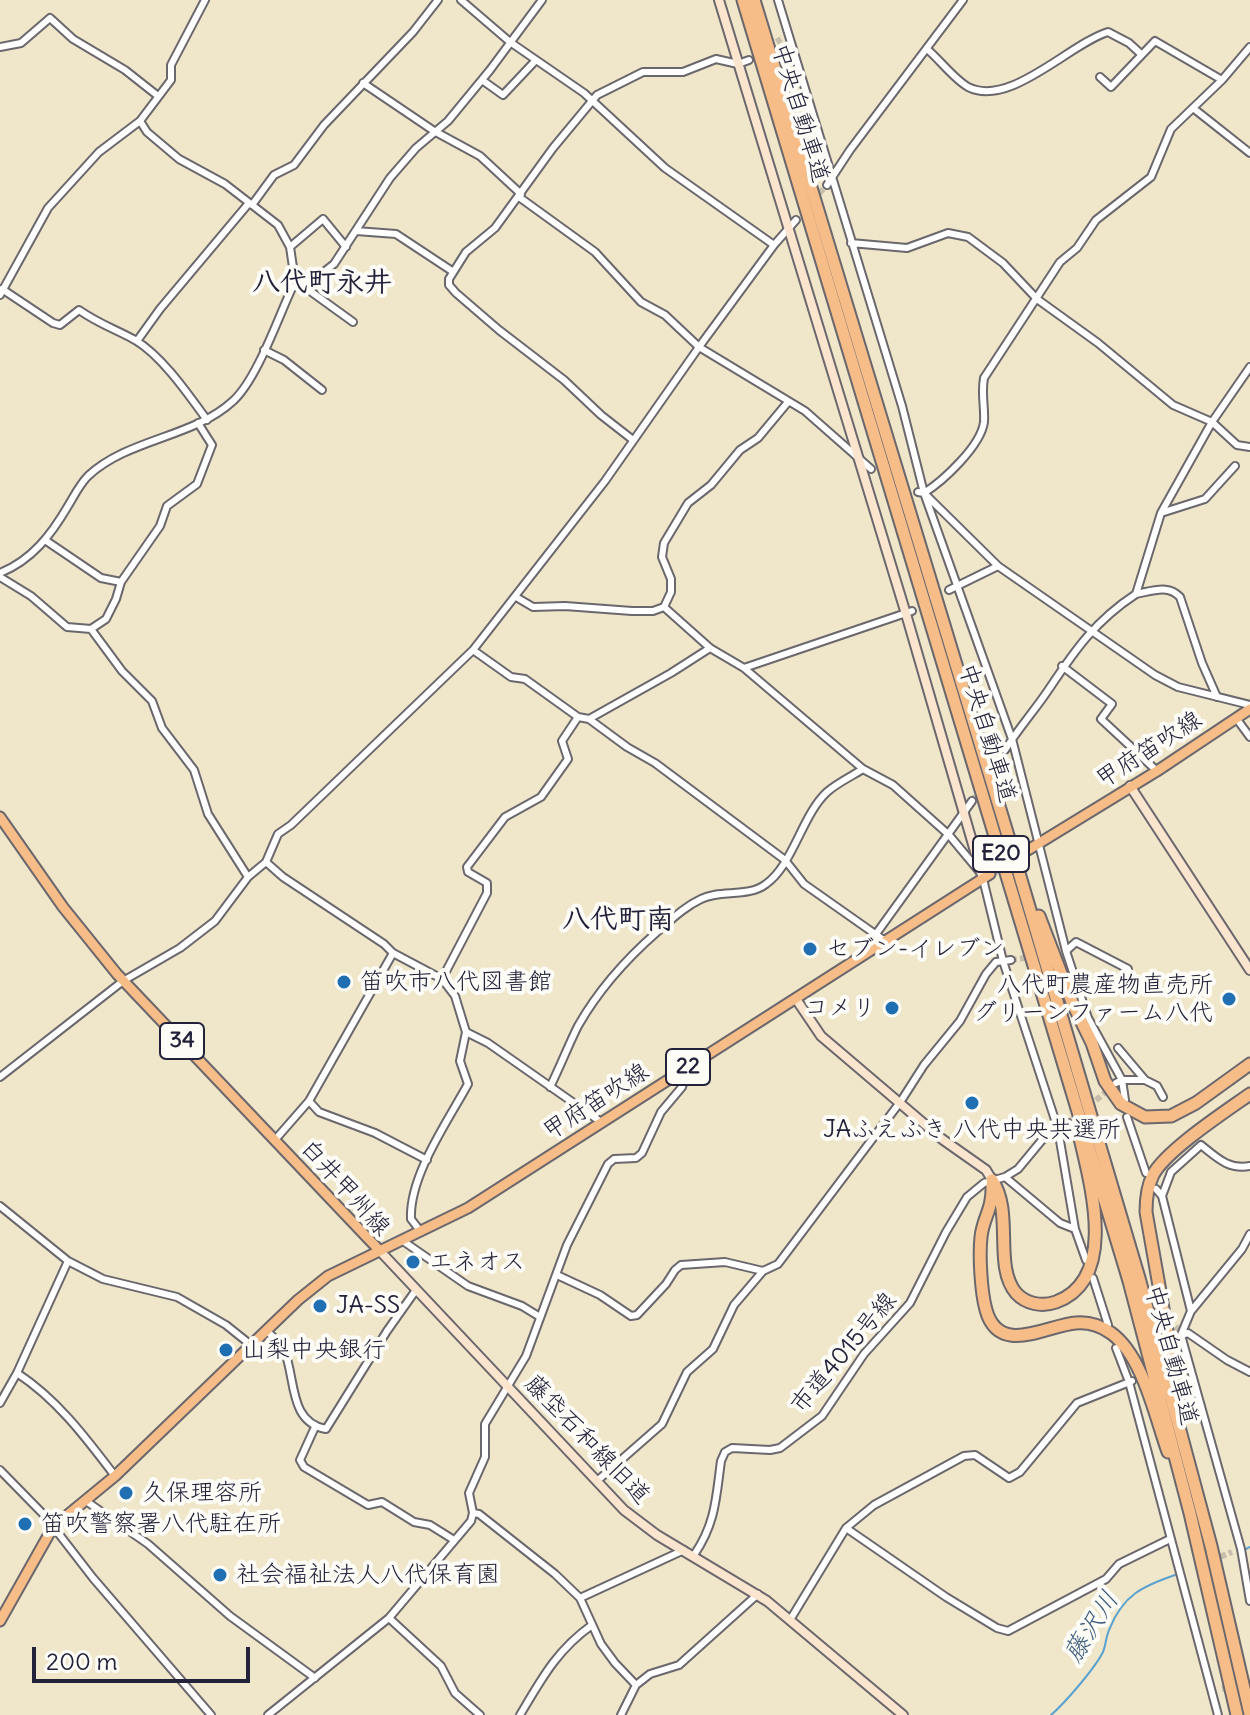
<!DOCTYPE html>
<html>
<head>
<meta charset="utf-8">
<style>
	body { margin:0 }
	#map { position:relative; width:1250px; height:1715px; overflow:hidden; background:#f0e6ca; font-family:Delius,sans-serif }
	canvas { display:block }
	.scale { position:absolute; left:32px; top:1647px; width:218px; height:36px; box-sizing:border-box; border:4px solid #22223b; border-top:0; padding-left:10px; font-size:24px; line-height:28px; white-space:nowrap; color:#22223b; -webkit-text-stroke:6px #fdfcf7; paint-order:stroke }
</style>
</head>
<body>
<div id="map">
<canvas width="1250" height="1715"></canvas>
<div class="scale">200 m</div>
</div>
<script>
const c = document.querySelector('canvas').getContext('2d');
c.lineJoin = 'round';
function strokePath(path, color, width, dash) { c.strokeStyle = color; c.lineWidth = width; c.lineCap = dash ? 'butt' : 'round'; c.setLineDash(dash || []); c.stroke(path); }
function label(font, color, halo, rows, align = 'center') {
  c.font = font + ' Delius,"Klee One",sans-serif'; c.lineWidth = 8; c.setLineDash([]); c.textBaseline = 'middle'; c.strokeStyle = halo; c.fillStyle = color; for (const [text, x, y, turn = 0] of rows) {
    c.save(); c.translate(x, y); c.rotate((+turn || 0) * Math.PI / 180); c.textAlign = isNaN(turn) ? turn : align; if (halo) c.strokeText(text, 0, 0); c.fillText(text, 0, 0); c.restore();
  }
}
strokePath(new Path2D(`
	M1246,1549L1250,1547
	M1051,1715C1065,1703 1095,1668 1103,1652C1106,1645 1106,1635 1110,1628C1123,1595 1143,1586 1175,1575`), '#59a2d0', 2);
strokePath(new Path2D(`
	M769,47L781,39
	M813,200L827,185
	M972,801L1005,750
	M1011,960L1031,957
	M1068,1123L1112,1087
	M1158,1351L1180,1326
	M1212,1560L1232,1552
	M1222,1689L1250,1682`), '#c7bfad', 6, [6, 3]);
strokePath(new Path2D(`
	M990,874L1028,850`), '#c7bfad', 9, [9, 4.5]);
const street = new Path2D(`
	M461,0L510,42L584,93L665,168L774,245
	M778,0L902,406L924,493L1012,739L1066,951L1088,1018L1122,1080L1125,1100
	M0,47L21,43L50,18L73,39L125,70L158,96
	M927,49C940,60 954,79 968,87C1010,108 1069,44 1108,32L1129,43L1141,54
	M1100,77L1111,87L1155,41L1222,80
	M482,80L503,95L536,60
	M363,83L434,131L480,156L521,194
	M1193,108L1250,153
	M140,121L147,132L179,159L225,184L278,225L290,247L294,274L299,283L353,322
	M827,185L850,150L963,0
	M519,197L595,252L641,302L665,315L699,347L805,411L871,469
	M252,205L274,175L294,165L324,125L413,32L438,0
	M356,231L396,234L452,271
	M851,243L907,248L948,233L968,237L1003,263L1037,299L1098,343L1173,405L1212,422L1237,445L1250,447
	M290,247L323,219L346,247
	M2,289L53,323L60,325L79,310C99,324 115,329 135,340C162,356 188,394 207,420
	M0,295L48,208L99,152L140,121L171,80V65L205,0
	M137,341L160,309L249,203
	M264,350L284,360L322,390
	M633,440L601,415L564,380L499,330L456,293L449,285V279L466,252L495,228L553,148L597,95L643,72H683L716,59L738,64L749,60
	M918,492L924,493L998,566L1155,675L1178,687L1250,705
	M924,493C943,481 981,446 984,422C985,407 981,394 984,378L1060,262L1077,248L1096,220L1151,177L1171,129L1222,80L1250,47
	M1161,513L1205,499L1235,466
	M45,540L101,578L121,582
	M0,573C32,560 51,535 68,506C74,496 80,484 88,476C129,438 193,438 233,401C257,379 278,318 292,288L320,275L334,264L390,178L416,148L448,121L490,70L542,0
	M0,577L31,596L67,627L91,629L122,671L152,701L162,728L194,770L208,814L248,877
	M949,590L998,566
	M1136,594C1152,591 1168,584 1180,597L1202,663L1217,697
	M516,597L533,607L565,606L632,611H653L664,607L671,592V579L662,557L664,543L688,503L711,485L740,450L758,438L788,402
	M664,607L710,648
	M91,629L106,619L116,599L121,582L160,526L167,506L197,484L212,445L198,423
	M473,650L511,677L525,679L578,717L589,719L627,747L655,763L785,860L804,884L885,941
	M1062,666L1112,704L1101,719L1157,771
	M744,668L912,611
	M1236,718L1250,737
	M589,719L671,673L710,648L744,668L863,769L893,785L949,835L979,871
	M1005,750C1018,729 1035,710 1049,689C1075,650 1095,621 1136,594L1161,513L1212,422L1250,367
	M266,862L283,877L384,944L393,953L442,979L455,996L466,1032L460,1061L468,1084C448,1121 409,1176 411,1219L421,1232
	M983,879L1003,961L1058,1129L1075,1229L1086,1260
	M876,934L972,801
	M1066,951L1076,942L1128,969L1129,977
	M442,979L487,893V883L468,872L467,867L505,817L541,797L568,759L562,741L578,717
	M466,1032L488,1043L601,1122
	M1118,1048L1145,1080L1157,1086L1163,1097
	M0,1077L123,981L180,948L215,921L248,877L266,862L278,834L291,825L473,650L605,481L699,347L774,245L796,220
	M1116,1083L1122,1080H1145
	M550,1087C560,1067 568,1046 578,1026C599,989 625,960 657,932C671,920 684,907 701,899C720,889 748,898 766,884C793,865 802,815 827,792C837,783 852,776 863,769
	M309,1101L319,1112L375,1133L427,1160
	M1127,1117L1146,1173
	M274,1141L309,1101L393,953
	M1005,1177L1060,1223L1075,1229
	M1156,1189L1162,1196L1191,1311L1181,1335L1241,1549L1250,1601
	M1162,1196L1171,1172L1201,1145C1217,1158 1229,1170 1250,1166
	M0,1206L68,1261L103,1279L177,1297L226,1325L251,1345
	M403,1241L468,1286L522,1306L540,1317
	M557,1275L600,1295L631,1316L637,1315L666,1284L675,1270L681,1265L725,1262L763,1271L778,1264L901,1101L924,1065L960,1021L986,974L996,962L1011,960
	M1093,1278L1108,1325
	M1192,1310L1242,1249L1250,1234
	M267,1331C272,1336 280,1343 284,1350C296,1377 288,1422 326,1429L387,1331L416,1290
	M1181,1335L1188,1333L1227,1360L1250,1372
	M1116,1348L1129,1382L1218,1715
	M17,1373C58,1400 86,1438 115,1476
	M0,1403L17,1373L68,1261
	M315,1427L300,1460L304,1467L368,1505L382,1502L414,1522L430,1525L454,1540
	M0,1470L45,1516L93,1578L211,1715
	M597,1481L662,1424L687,1372L713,1349L734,1305L763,1271
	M86,1501L148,1544L230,1616L315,1678
	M473,1513L479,1514L555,1574L580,1598L601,1644L615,1663L636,1685
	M846,1528L946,1597L997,1628L1008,1631L1106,1579L1119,1564L1170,1539
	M694,1555C716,1523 716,1497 721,1461L725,1452L732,1448L770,1450L780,1448L822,1416L864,1354L910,1303L946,1232L967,1197L984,1183L1005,1177L1018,1169L1042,1140L1068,1123
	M580,1598L684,1550
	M389,1618L441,1666L455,1693L480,1715
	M790,1620L846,1528L874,1505L964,1456L975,1455L1009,1478L1020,1472L1077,1403L1132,1381
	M268,1715L389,1618L471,1521L473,1513L469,1493L485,1457V1424L526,1356L567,1245L608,1164L614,1159L636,1158L642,1153L661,1112L682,1087L688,1067
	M520,1715C542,1678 557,1650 592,1625
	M621,1715L636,1685L650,1674L679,1665L758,1594`);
const secondary = new Path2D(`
	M719,0L906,614L983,879
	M1130,786L1250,970
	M796,999L821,1036L942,1139L986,1170L992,1180
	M380,1251L624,1510L657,1535L767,1601L903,1715`);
const primary = new Path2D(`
	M0,817L63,907L117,974L380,1251
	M1028,850L1157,771L1250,709
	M0,1621L53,1527L115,1476L298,1300L328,1276L468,1208L990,874`);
const highway = new Path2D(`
	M743,0L1129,1281L1190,1513L1237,1715
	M754,0L1006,829L1139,1278L1211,1546L1250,1714
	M1039,916L1072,1002L1092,1043L1105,1081L1121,1104L1145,1117L1171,1116L1196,1103L1250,1064
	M992,1180C1014,1212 993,1266 1016,1293C1026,1304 1042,1307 1056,1302C1119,1279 1090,1182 1079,1134
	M992,1185C993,1210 983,1217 981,1237C979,1256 981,1292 986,1310C999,1357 1047,1325 1076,1323C1088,1322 1101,1326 1111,1333C1143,1356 1155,1416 1168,1452
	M1179,1399L1146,1212C1146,1199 1147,1187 1153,1175C1165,1151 1226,1111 1250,1094`);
strokePath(street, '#6a676d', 10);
strokePath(secondary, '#6a676d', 12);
strokePath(primary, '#6a676d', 13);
strokePath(highway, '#6a676d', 15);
strokePath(street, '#fff', 6);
strokePath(secondary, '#fce5cf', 8);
strokePath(primary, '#f7bd88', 9);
strokePath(highway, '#f7bd88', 11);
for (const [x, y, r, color] of [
	[810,949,8,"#1f6fb2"],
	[344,982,8,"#1f6fb2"],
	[1229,999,8,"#1f6fb2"],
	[892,1008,8,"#1f6fb2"],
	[972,1103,8,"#1f6fb2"],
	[413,1262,8,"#1f6fb2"],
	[320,1306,8,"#1f6fb2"],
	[226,1350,8,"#1f6fb2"],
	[126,1493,8,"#1f6fb2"],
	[25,1524,8,"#1f6fb2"],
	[220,1575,8,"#1f6fb2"]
]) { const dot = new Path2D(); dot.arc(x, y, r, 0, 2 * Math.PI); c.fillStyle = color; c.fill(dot); strokePath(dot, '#fdfcf7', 3); }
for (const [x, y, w] of [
	[1001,854,56],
	[182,1041,44],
	[688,1067,44]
]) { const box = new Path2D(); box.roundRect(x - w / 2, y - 18, w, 36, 6); c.fillStyle = '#fdfcf7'; c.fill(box); strokePath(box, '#22223b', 2); }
label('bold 22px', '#22223b', null, [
	["E20",1001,854],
	["34",182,1041],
	["22",688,1067]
]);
label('24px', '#22223b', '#fdfcf7', [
	["中央自動車道",800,113,73],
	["中央自動車道",987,733,73],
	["甲府笛吹線",1149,750,-33],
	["甲府笛吹線",596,1102,-33],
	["白井甲州線",345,1188,48],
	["市道4015号線",844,1353,-50],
	["中央自動車道",1171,1355,75],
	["藤垈石和線旧道",587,1440,46]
]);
label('24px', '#22223b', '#fdfcf7', [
	["セブン-イレブン",826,949],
	["笛吹市八代図書館",360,982],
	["八代町農産物直売所",1213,985,"right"],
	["グリーンファーム八代",1213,1013,"right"],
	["コメリ",876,1008,"right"],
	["JAふえふき 八代中央共選所",972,1130,"center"],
	["エネオス",429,1262],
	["JA-SS",336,1306],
	["山梨中央銀行",242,1350],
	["久保理容所",142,1493],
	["笛吹警察署八代駐在所",41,1524],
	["社会福祉法人八代保育園",236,1575]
], 'left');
label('italic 26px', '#3b5c7e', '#fdfcf7', [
	["藤沢川",1092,1627,-58]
]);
label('bold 28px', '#22223b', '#fdfcf7', [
	["八代町永井",322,283],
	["八代町南",618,920]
]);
</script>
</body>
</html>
